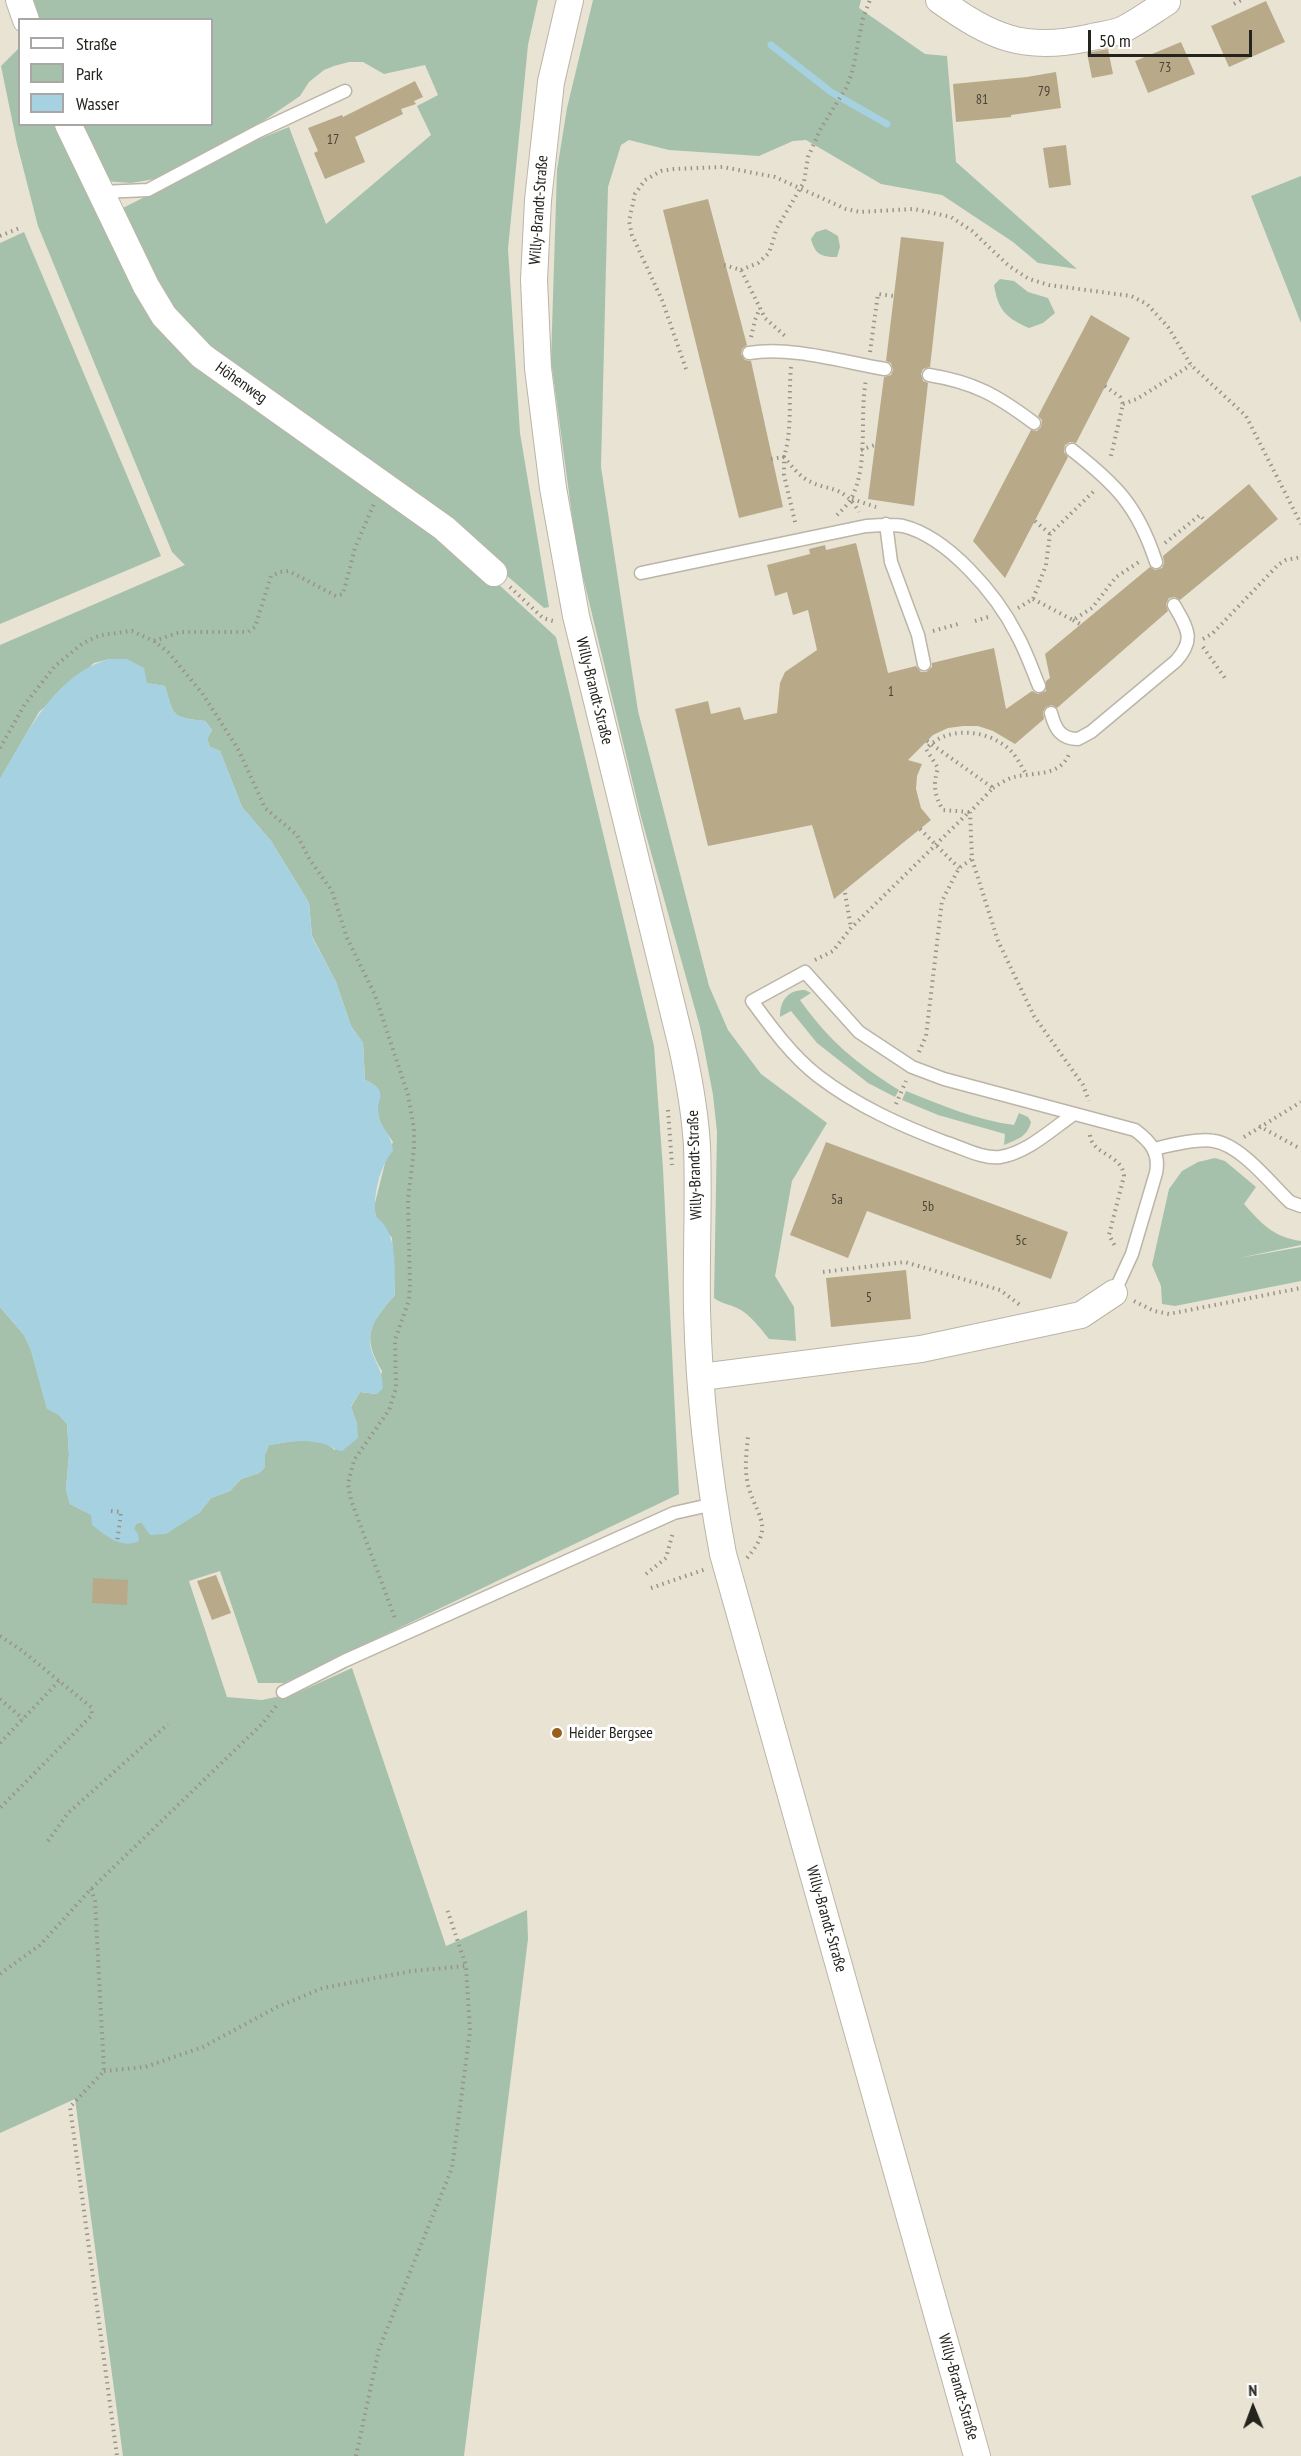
<!DOCTYPE html>
<html>
<head>
<meta charset="utf-8">
<style>
	body { margin:0 }
	#map { position:relative; width:1301px; height:2456px; overflow:hidden; background:#e9e3d4; font-family:"PT Sans Narrow",sans-serif }
	canvas { display:block }
	.legend { position:absolute; left:18px; top:18px; width:195px; height:108px; box-sizing:border-box; background:#fff; border:2px solid #a8a7a5; margin:0; padding:8px 10px; list-style:none; font-size:18px; color:#25231d }
	.legend li { display:flex; align-items:center; gap:12px; height:30px }
	.legend b { width:30px; border:2px solid #a8a7a5 }
	.north { position:absolute; left:1223px; top:2378px; width:60px; height:60px; -webkit-text-stroke:4px #fff; paint-order:stroke; rotate:359deg; font-size:16px; font-weight:700; line-height:24px; text-align:center; color:#25231d }
	.north::after { content:''; display:block; margin:auto; width:21px; height:27px; background:#25231d; clip-path:polygon(50% 0,100% 100%,50% 72%,0 100%) }
	.scale { position:absolute; left:1088px; top:30px; width:164px; height:27px; box-sizing:border-box; border:3px solid #25231d; border-top:0; padding-left:8px; font-size:18px; line-height:21px; white-space:nowrap; color:#25231d; -webkit-text-stroke:4px #fff; paint-order:stroke }
</style>
</head>
<body>
<div id="map">
<canvas width="1301" height="2456"></canvas>
<ul class="legend">
<li><b style="height:8px;background:#fff"></b>Straße</li>
<li><b style="height:16px;background:#a5c1ab"></b>Park</li>
<li><b style="height:16px;background:#a6d1e0"></b>Wasser</li>
</ul>
<div class="north">N</div>
<div class="scale">50 m</div>
</div>
<script>
const c = document.querySelector('canvas').getContext('2d');
c.lineJoin = 'round';
function fillPath(path, color) { c.fillStyle = color; c.fill(path, 'evenodd'); }
function strokePath(path, color, width, dash) { c.strokeStyle = color; c.lineWidth = width; c.lineCap = dash ? 'butt' : 'round'; c.setLineDash(dash || []); c.stroke(path); }
function label(font, color, halo, rows, align = 'center') {
  c.font = font + ' "PT Sans Narrow",sans-serif'; c.lineWidth = 6; c.setLineDash([]); c.textBaseline = 'middle'; c.strokeStyle = halo; c.fillStyle = color; for (const [text, x, y, turn = 0] of rows) {
    c.save(); c.translate(x, y); c.rotate((+turn || 0) * Math.PI / 180); c.textAlign = isNaN(turn) ? turn : align; if (halo) c.strokeText(text, 0, 0); c.fillText(text, 0, 0); c.restore();
  }
}
fillPath(new Path2D(`
	M27,0H538L528,45L508,249L520,433L549,607L544,608L474,547L220,356L184,323L139,252L117,211L259,139L289,127L326,224L431,135L417,106L438,95L425,65L384,74L363,62H349L334,66L324,70L309,82L300,96L253,128L161,178L131,183L104,181L77,125L212,124V20L34,19Z
	M593,0H861L859,8L925,54L947,56L956,162L1077,269L1038,263L1013,242L942,195L881,184L806,140L793,141L759,156L669,150L629,140L621,145L608,187L601,467L638,711L709,986L728,1030L761,1074L827,1123L792,1181L775,1276L794,1307L796,1341L769,1339C760,1328 750,1314 737,1308C729,1304 722,1304 714,1298L717,1132L713,1095L700,1027L641,817L577,552L551,360L557,170L567,108Z
	M19,48L20,124L63,125L150,313L473,561L556,637L654,1046L663,1169L679,1494L284,1683H258L220,1571L189,1581L227,1697L262,1700L299,1692L352,1668L446,1946L527,1910L528,1939L464,2456H123L75,2099L0,2133V1307L24,1335L31,1350L47,1408L59,1415L67,1424L69,1455L66,1489L70,1504L92,1515V1525L134,1528L136,1524L141,1522L146,1526L199,1513L211,1498L230,1491L241,1479L259,1473L265,1467V1454L269,1445C291,1442 316,1434 335,1450L357,1424L351,1407L360,1392L377,1394L382,1371C361,1336 370,1323 395,1295L392,1238L376,1217L374,1207L386,1159L393,1142C387,1133 378,1123 378,1111C376,1093 387,1090 365,1080L363,1043L351,1026L336,982L312,936L309,903L271,841L242,807L220,751L210,747L207,739L212,730L205,721C172,717 174,718 165,686L146,683L127,659H110L94,663L39,712L0,779V645L185,565L172,552L38,226L17,144L1,66Z
	M1301,176V323L1251,196Z
	M826,229L838,236L840,247L837,257C822,257 815,255 811,239L816,232Z
	M24,232L161,556L0,624V243Z
	M1000,279L1014,281L1028,292L1048,298L1055,313L1043,323L1029,328C1006,318 998,310 994,285Z
	M805,990L811,993L800,1000C829,1041 857,1064 899,1090L895,1097L868,1083L817,1043L791,1011L780,1017C780,1000 788,990 805,990Z
	M906,1091C941,1105 976,1120 1014,1125L1019,1113L1028,1117L1031,1122C1027,1137 1018,1139 1004,1145L1005,1134L938,1115L902,1100Z
	M1215,1158L1225,1161L1256,1187L1244,1204C1262,1224 1273,1237 1301,1241V1245L1239,1258L1301,1247V1281L1175,1306L1162,1304L1161,1286L1152,1265L1169,1189L1182,1171L1198,1162Z`), '#a5c1ab');
fillPath(new Path2D(`
	M110,659H127L144,668L147,683L165,686C174,718 172,717 205,721L212,730L207,739L210,747L220,751L242,807L271,841L309,903L312,937L336,982L351,1026L363,1043L365,1080C371,1083 377,1085 380,1092C382,1098 377,1104 378,1111C378,1126 393,1136 393,1151C380,1165 372,1198 376,1217C399,1232 394,1271 395,1295C379,1313 362,1331 374,1357C380,1371 382,1372 383,1388L377,1394L360,1392L351,1406L357,1424L358,1438L342,1451C334,1450 331,1446 324,1444C305,1438 288,1442 269,1445L265,1454V1467L259,1473L241,1479L230,1491L211,1498L199,1513L166,1534L150,1535L141,1522L136,1524L134,1528L138,1534L139,1541C122,1550 105,1535 92,1525L91,1515L70,1504L66,1489L69,1455L67,1424L59,1415L47,1409L31,1350L24,1335L0,1307V779C27,734 54,674 110,659Z`), '#a6d1e0');
strokePath(new Path2D(`
	M771,45L831,92L887,124`), '#a6d1e0', 7);
fillPath(new Path2D(`
	M1266,1L1285,42L1229,67L1211,26Z
	M1181,42L1195,74L1148,93L1135,61Z
	M1108,49L1113,74L1092,78L1087,53Z
	M1056,72L1061,108L1011,115V117L956,122L953,84L1027,77Z
	M415,81L423,97L414,101L416,104L401,109L403,114L355,137L365,162L325,179L314,153L318,151L308,128L342,115L343,117Z
	M1066,145L1071,185L1049,188L1043,148Z
	M708,199L747,345L742,349L741,354L745,360L751,361L783,507L739,518L663,210Z
	M901,237L944,242L930,367L923,369L921,374L923,381L928,383L914,506L868,499L884,377L891,375L893,370L891,363L886,361Z
	M1091,315L1130,338L1076,443L1070,442L1065,445L1064,452L1068,457L1005,578L973,541L1031,430L1037,431L1041,427L1042,420L1038,416Z
	M1249,484L1278,519L1180,600L1175,597L1169,598L1166,604L1168,611L1057,708L1052,705L1046,707L1043,712L1044,719L1015,744L993,731L978,726H963L948,728L933,735L908,760L922,764L917,776L916,789L921,808L931,820L834,899L812,825L708,846L675,709L708,701L711,714L740,707L744,720L777,713L780,683L785,672L817,650L808,610L793,615L787,592L775,596L767,565L810,554L809,549L825,545L826,550L856,543L888,673L916,666L921,672H926L932,667V663L994,648L1006,709L1032,691L1038,694L1046,691V681L1050,678L1045,654L1150,567L1155,570L1162,568L1164,563L1163,556Z
	M826,1142L1068,1232L1051,1279L867,1211L848,1258L790,1235Z
	M906,1270L911,1319L831,1327L826,1278Z
	M216,1575L231,1613L212,1620L197,1581Z
	M93,1578L128,1580L127,1605L92,1603Z`), '#b8aa88');
const service = new Path2D(`
	M101,192L148,190L259,131L345,91
	M749,353C791,346 843,362 885,369
	M929,375C974,382 998,396 1034,423
	M1072,450C1117,485 1138,507 1156,562
	M886,524L891,562L918,635L924,664
	M641,573L866,526C879,525 891,524 903,526C948,537 997,595 1017,635C1026,651 1032,669 1039,686
	M1051,713C1055,729 1061,739 1078,739L1091,732L1176,661C1196,639 1187,628 1174,605
	M1074,1114C1052,1129 1027,1153 1000,1157C983,1159 963,1148 947,1143C902,1126 857,1106 818,1076C792,1056 771,1027 752,1001L805,972L859,1032L912,1067L944,1079L1135,1130C1151,1142 1160,1153 1156,1173L1132,1254L1114,1293
	M1154,1149C1171,1145 1198,1138 1214,1141C1241,1145 1271,1184 1290,1202L1301,1206
	M283,1692L344,1661L674,1513L714,1504`);
const minor = new Path2D(`
	M19,0L26,20
	M570,0L551,82L538,200L534,280L538,368L553,488L576,616L682,1047C689,1079 695,1112 697,1146C699,1200 696,1255 697,1310C699,1391 708,1474 723,1554L977,2456
	M939,0C991,37 1023,52 1088,38C1099,35 1114,34 1124,29C1139,21 1153,11 1167,2
	M68,124L146,286L164,316L202,356L444,528L494,573
	M701,1377L921,1349L1081,1315L1114,1293`);
strokePath(service, '#bbb5a7', 15);
strokePath(minor, '#bbb5a7', 28);
strokePath(new Path2D(`
	M1234,4L1241,0
	M0,236L22,227
	M724,265L741,270L765,318L785,336
	M741,270L758,263L769,253L777,228L804,182L808,157L821,128L846,88L852,73L863,18L870,0
	M751,337L755,320L760,308
	M870,352L878,294L894,296
	M791,367C788,398 793,427 784,457C790,464 796,472 804,478C826,493 842,482 859,512
	M686,369L662,300L632,235L629,221L635,194L645,180L661,171L674,169L723,167L775,177L846,209L860,212L914,209L951,217L972,231L1009,266L1029,279L1049,285L1131,296L1147,304L1168,327L1191,365L1246,416L1301,524
	M1105,386L1120,397L1123,404L1110,460
	M1123,404L1137,399L1191,365
	M861,450L875,445
	M771,459L784,457V475L796,526
	M852,499L876,507
	M837,515C842,510 849,504 852,497C869,462 859,418 866,380
	M1035,521L1050,534
	M1165,543L1200,515L1205,521
	M510,587L543,618L553,621
	M1033,599L1073,620L1092,608L1116,577L1139,562
	M1018,608L1033,599L1046,565L1050,534L1095,490
	M1073,620L1080,624
	M975,621L988,617
	M933,631L958,624
	M1203,639L1212,634L1278,565L1286,560L1301,557
	M154,641L180,632H248L255,627L271,576L280,572L289,571L336,596L343,594L355,548L374,504
	M1203,647L1227,681
	M927,741L993,788L970,812L972,859L998,941L1034,1016L1083,1085L1089,1101
	M0,748L25,704L55,666L83,643L101,635L132,631L154,641L168,652L202,693L238,749L265,808L297,835L310,860L332,891L347,938L375,995L408,1095L414,1129V1148L408,1200L410,1284L409,1300L395,1340L396,1388L389,1410L354,1460L348,1484L351,1500L396,1621
	M993,788C999,784 1007,779 1014,777C1033,772 1060,777 1069,754
	M969,812L943,810C934,795 933,784 938,768L926,749C947,725 989,729 1011,751C1017,757 1022,768 1027,775
	M920,829L959,868
	M845,893L851,928
	M815,960L833,951L851,928L969,812
	M919,1052L926,1036L942,901L959,868L972,859
	M896,1104L906,1081
	M668,1110L672,1165
	M1259,1126L1301,1149
	M1090,1135C1092,1155 1122,1154 1124,1176L1109,1235L1116,1248
	M1244,1137L1301,1102
	M823,1272L905,1262L1000,1290L1020,1305
	M1134,1301L1154,1311L1169,1314L1301,1288
	M111,1511L121,1512L117,1543
	M747,1558C773,1527 760,1521 749,1489C744,1472 746,1455 748,1437
	M646,1574L666,1558L673,1532
	M651,1588L706,1569
	M0,1636L21,1650L91,1707L92,1715L0,1808
	M0,1699L23,1719
	M0,1743L59,1681
	M48,1841L68,1813L168,1724
	M91,1889L95,1901L104,2071L70,2107L117,2456
	M0,1974L40,1945L91,1889L263,1723L277,1705
	M104,2071L145,2067L203,2047L277,2007L323,1988L412,1971L466,1966L447,1909
	M356,2456L379,2349L452,2168L470,2031L466,1966`), '#989488', 4, [1.5, 4.5]);
strokePath(service, '#fff', 12);
strokePath(minor, '#fff', 26);
for (const [x, y, r, color] of [
	[557,1733,6,"#99601d"]
]) { const dot = new Path2D(); dot.arc(x, y, r, 0, 2 * Math.PI); c.fillStyle = color; c.fill(dot); strokePath(dot, '#fff', 2); }
label('14px', '#4a4538', null, [
	["73",1165,68],
	["79",1044,92],
	["81",982,100],
	["17",333,140],
	["1",891,692],
	["5a",837,1200],
	["5b",928,1207],
	["5c",1021,1241],
	["5",869,1298]
]);
label('16px', '#25231d', '#fff', [
	["Willy-Brandt-Straße",539,210,-86],
	["Höhenweg",241,383,35],
	["Willy-Brandt-Straße",594,691,76],
	["Willy-Brandt-Straße",695,1165,-92],
	["Willy-Brandt-Straße",826,1919,74],
	["Willy-Brandt-Straße",958,2387,74]
]);
label('16px', '#25231d', '#fff', [
	["Heider Bergsee",569,1733]
], 'left');
</script>
</body>
</html>
